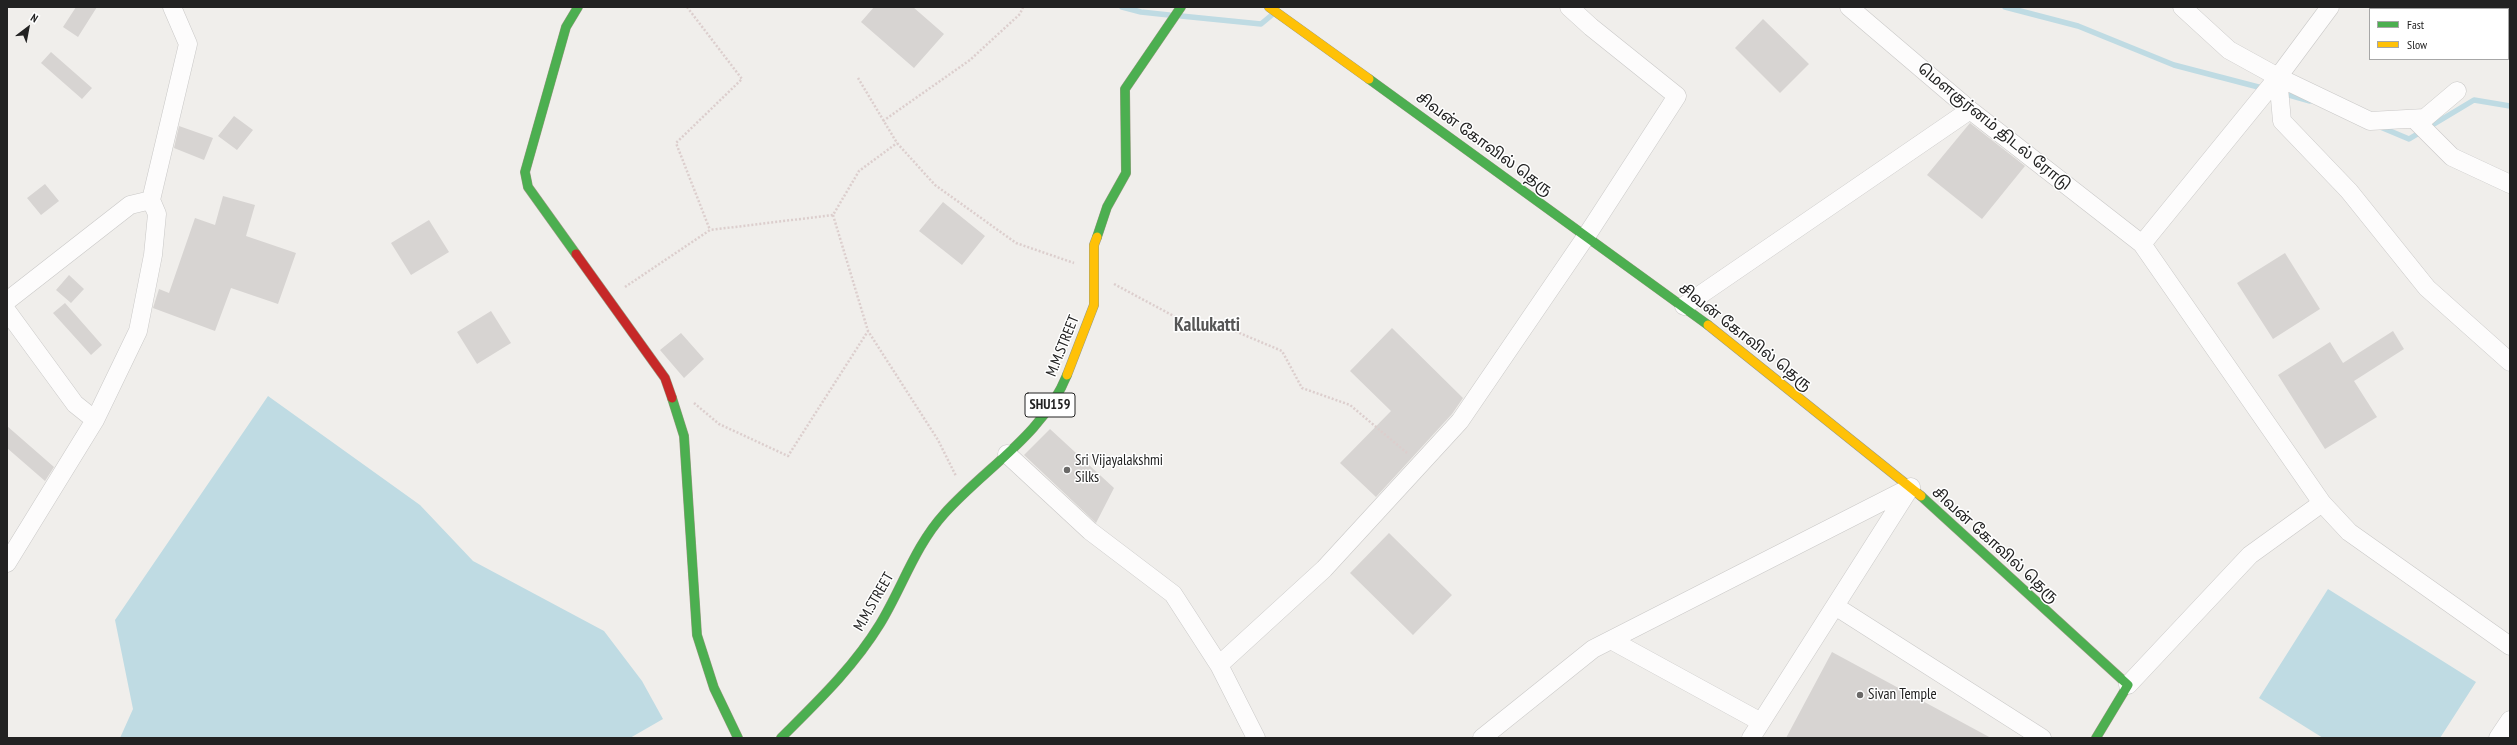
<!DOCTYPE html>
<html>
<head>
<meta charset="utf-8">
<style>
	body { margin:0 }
	#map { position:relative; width:2517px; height:745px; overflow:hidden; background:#f0eeeb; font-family:"PT Sans Narrow",sans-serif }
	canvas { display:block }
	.frame { position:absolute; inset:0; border:8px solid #222; pointer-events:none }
	.legend { position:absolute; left:2369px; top:8px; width:140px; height:52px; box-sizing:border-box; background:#fff; border:1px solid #a7a7a7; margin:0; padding:5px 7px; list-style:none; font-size:12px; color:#222 }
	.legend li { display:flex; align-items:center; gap:8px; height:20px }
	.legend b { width:20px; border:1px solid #a7a7a7 }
	.north { position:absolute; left:8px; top:8px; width:40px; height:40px; -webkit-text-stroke:3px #fff; paint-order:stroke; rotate:32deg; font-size:11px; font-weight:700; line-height:16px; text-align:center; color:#222 }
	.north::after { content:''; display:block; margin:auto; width:14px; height:18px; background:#222; clip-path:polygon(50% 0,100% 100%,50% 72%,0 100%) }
</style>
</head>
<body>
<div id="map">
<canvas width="2517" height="745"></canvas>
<div class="frame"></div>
<ul class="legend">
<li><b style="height:5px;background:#4caf50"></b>Fast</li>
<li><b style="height:5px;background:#ffc107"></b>Slow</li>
</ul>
<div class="north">N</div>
</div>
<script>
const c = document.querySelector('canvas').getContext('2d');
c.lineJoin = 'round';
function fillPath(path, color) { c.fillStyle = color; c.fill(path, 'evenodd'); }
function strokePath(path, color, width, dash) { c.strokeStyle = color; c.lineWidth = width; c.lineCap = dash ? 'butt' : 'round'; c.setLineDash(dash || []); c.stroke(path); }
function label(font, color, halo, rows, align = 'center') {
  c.font = font + ' "PT Sans Narrow","Noto Sans Tamil",sans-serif'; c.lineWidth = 3; c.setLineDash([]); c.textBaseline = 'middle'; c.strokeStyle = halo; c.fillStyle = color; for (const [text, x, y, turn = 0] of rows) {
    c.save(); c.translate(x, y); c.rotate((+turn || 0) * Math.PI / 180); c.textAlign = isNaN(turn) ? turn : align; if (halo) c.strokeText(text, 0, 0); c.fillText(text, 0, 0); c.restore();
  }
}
fillPath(new Path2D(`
	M268,396L420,505L473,561L604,631L642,681L663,719L630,738H120L133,709L115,620Z
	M2328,589L2476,682L2440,738H2323L2259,698Z`), '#bfdbe3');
strokePath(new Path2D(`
	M1122,7L1141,12L1169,15
	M2005,7L2078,26L2174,65L2266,89
	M1181,16L1261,24L1273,14
	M2282,93L2310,101
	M2378,126L2409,139L2474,100L2510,106`), '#bfdbe3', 5.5);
fillPath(new Path2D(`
	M76,7H97L78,37L63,27Z
	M874,7H913L944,34L914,68L861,22Z
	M1763,19L1809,64L1780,93L1735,48Z
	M51,52L92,88L82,99L41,63Z
	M234,116L253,130L237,150L218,136Z
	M1970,123L2025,166L1982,219L1927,175Z
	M179,126L213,138L204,160L174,148Z
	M45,184L59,201L41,215L27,198Z
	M223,196L255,205L246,236L296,253L278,304L231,288L215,331L153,308L159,289L169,293L195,218L215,225Z
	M943,202L985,236L962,265L919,231Z
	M429,220L449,252L411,275L391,243Z
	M2285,253L2320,309L2273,339L2237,283Z
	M69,275L84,289L71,303L56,290Z
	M65,303L102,345L91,355L53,313Z
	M491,311L511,343L477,364L457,332Z
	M1392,328L1463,398L1452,414L1376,497L1340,463L1391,411L1350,371Z
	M2393,331L2404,349L2354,381L2377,417L2325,449L2278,375L2330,342L2343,363Z
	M681,333L704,359L684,378L660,350Z
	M7,426L54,467L45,481L7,448Z
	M1050,429L1114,488L1096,523L1024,455Z
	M1389,533L1452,595L1413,635L1350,573Z
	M1832,652L1991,738H1786Z`), '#d7d4d2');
const street = new Path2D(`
	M1849,7L1970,110L2142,244L2322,503L2349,532L2510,646
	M2182,7L2229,50L2278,77L2370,121L2425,118L2457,91
	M2278,77L2282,121L2349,191L2427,288L2510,362
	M2414,119L2452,157L2510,184
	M2142,244L2278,77L2330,7
	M7,301L130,205L151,200
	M1684,306L1970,110
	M7,311L75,404L95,420
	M1007,454L1090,531L1173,594L1219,665L1256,738
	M7,563L95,420L138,331L153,255L157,214L151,200L188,44L172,7
	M1835,606L2042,738
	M1611,640L1761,722
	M1219,665L1324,569L1460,421L1587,235L1677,96L1591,27L1569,7
	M2128,685L2250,555L2322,503
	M1482,738L1593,649L1911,487
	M1751,738L1910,488
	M2498,738L2510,720`);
const fast = new Path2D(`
	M1369,79L1708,325
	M1097,237L1107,207L1126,173L1125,89L1181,7
	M576,254L528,187L525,172L566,27L578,7
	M672,398L684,436L697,635L714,688L738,738
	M1921,496L2128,685L2096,738
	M781,738C817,702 853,668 880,624C902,588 915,546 944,514C985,468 1043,435 1067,375`);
const slow = new Path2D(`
	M1269,7L1369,79
	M1708,325L1921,496
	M1067,375L1094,305V245L1097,237`);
const jam = new Path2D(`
	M576,254L665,378L672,398`);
strokePath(street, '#c9c8c7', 19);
strokePath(fast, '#999a82', 10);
strokePath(slow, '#999a82', 10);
strokePath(jam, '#999a82', 10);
strokePath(new Path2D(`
	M687,7L742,79L676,143L710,230
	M858,78L897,143L935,185L1016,243L1074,263
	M883,121L970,60L1020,14L1023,7
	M833,215L868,331L938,440L956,476
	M1114,284L1183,321L1230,329L1282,351L1302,388L1350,405L1407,453
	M625,287L710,230L833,215L859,171L897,143
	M694,403L719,424L788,456L868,331`), '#dccecd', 2.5, [2, 2]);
strokePath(street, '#fdfcfc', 18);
strokePath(fast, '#4caf50', 9);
strokePath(slow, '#ffc107', 9);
strokePath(jam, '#c62828', 9);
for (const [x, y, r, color] of [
	[1067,470,4,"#6a6968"],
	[1860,695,4,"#6a6968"]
]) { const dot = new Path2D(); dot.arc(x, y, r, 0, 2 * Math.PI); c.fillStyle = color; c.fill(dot); strokePath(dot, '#fff', 1.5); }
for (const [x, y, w] of [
	[1050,405,50]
]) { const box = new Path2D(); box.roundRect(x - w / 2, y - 12, w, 24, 3); c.fillStyle = '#fff'; c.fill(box); strokePath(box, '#222', 1); }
label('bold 14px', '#222', null, [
	["SHU159",1050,405]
]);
label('15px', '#222', '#fff', [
	["மௌகுர்னம் திடல் ரோடு",1994,127,39],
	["சிவன் கோவில் தெரு",1484,144,36],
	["சிவன் கோவில் தெரு",1745,337,38],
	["M.M.STREET",1063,346,-68],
	["சிவன் கோவில் தெரு",1995,545,42],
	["M.M.STREET",874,602,-60]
]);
label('15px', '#222', '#fff', [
	["Sri Vijayalakshmi",1075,461],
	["Silks",1075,478],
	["Sivan Temple",1868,695]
], 'left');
label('bold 19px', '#555', '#fff', [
	["Kallukatti",1207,326]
]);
</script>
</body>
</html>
